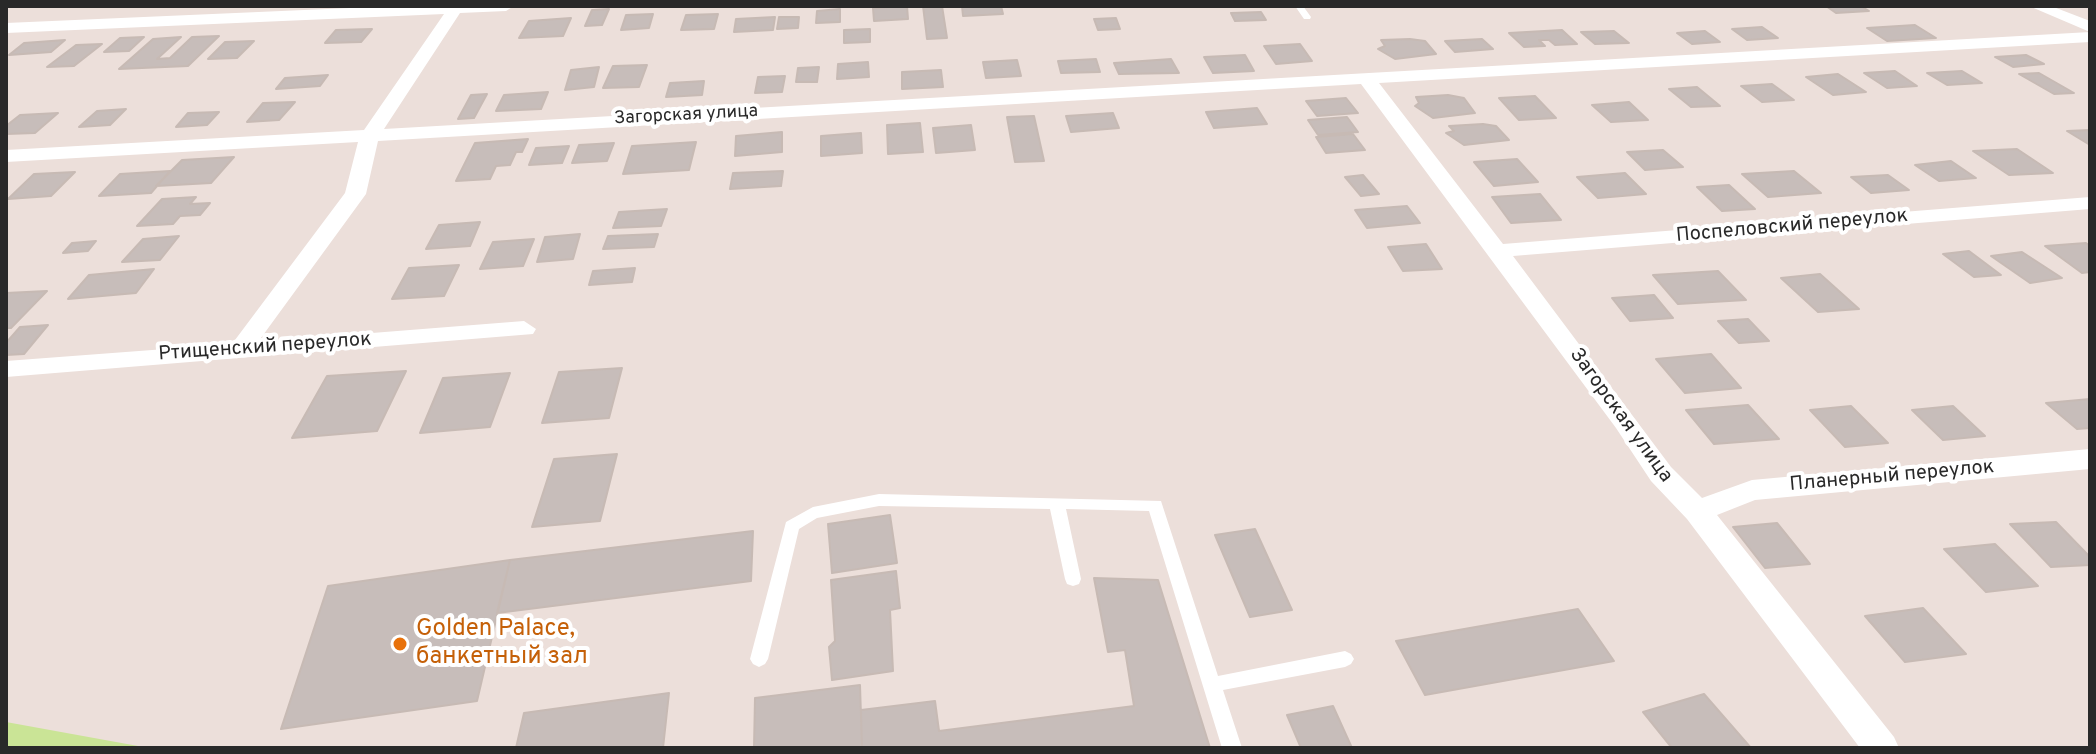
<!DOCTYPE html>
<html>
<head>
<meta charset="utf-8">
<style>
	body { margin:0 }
	#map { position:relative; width:2096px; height:754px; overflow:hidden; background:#ecdfda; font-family:Overpass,sans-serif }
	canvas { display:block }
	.frame { position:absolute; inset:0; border:8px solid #292929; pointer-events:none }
</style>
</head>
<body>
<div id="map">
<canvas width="2096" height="754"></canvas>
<div class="frame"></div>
</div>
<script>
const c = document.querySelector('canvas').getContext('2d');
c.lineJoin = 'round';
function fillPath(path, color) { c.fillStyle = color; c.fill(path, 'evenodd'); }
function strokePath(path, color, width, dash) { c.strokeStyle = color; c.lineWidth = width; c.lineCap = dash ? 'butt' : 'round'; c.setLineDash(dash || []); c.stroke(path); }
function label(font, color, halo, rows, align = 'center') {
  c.font = font + ' Overpass,sans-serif'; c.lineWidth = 8; c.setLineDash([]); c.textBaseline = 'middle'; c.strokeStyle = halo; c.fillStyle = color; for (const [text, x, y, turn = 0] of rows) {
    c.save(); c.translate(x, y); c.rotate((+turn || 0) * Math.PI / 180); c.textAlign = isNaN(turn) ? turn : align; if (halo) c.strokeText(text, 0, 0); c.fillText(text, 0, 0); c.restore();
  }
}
fillPath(new Path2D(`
	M6,722L149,748H6Z`), '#cae496');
const building = new Path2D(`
	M907,6L908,19L874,21L873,8Z
	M923,6H942L947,38L927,39Z
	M962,6H1001L1003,14L963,16Z
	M1826,6H1861L1869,11L1836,13Z
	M609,9L602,25L585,26L592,10Z
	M840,9V22L816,23L817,11Z
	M1261,12L1266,20L1235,21L1231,13Z
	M653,14L649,28L621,30L626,15Z
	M718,14L714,29L681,30L686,15Z
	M775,17L773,30L734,32L736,19Z
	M779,17H799L798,28L777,29Z
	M571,18L563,36L519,38L529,21Z
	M1116,18L1120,29L1098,30L1094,19Z
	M1915,25L1936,38L1887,41L1867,28Z
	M1762,27L1778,38L1747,40L1732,29Z
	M372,29L361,42L325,43L336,30Z
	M870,29V42L844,43V30Z
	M1562,30L1577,44L1555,45L1549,40H1539L1545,46L1524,47L1509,33Z
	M1614,31L1629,43L1595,44L1581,32Z
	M1705,31L1720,42L1692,44L1677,33Z
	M219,36L188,66L119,69L153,39L181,37L157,59L170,58L192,37Z
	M144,37L129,51L104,52L120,38Z
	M1410,39L1425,41L1436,54L1395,59L1378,49L1385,46L1381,40Z
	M1482,39L1493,49L1455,52L1445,41Z
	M65,40L51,52L9,55L24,43Z
	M254,41L237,58L208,59L225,42Z
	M102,44L74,66L47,67L76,45Z
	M1300,44L1312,61L1276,64L1264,46Z
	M1245,55L1254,71L1213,73L1204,57Z
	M2026,55L2044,64L2013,67L1995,57Z
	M1096,59L1100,72L1061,73L1058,61Z
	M1171,59L1179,73L1119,74L1114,63Z
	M1017,60L1021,76L986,78L983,62Z
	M868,62L869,77L837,79L838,64Z
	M647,65L639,87L603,88L613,66Z
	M599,67L594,87L565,90L571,70Z
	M819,67L817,82H796L798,68Z
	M941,70L943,87L902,89V72Z
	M1895,71L1917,86L1887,88L1864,73Z
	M1962,71L1982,83L1947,85L1927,73Z
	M2039,73L2074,93L2054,94L2019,74Z
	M1838,74L1866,92L1833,95L1806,77Z
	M328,75L320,86L276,89L285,78Z
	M785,76L782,92L755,93L758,77Z
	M704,81L702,95L666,97L670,83Z
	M1772,84L1794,100L1762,102L1741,86Z
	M1697,87L1720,106L1691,107L1669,89Z
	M548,92L541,109L496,111L504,95Z
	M487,94L474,118L458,119L471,95Z
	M1448,95L1464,98L1475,113L1433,118L1415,106L1419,103L1416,97Z
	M1535,96L1556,118L1519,120L1499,98Z
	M1346,98L1358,113L1317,116L1306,101Z
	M295,102L279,120L247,122L263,103Z
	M1629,102L1648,120L1611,122L1592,105Z
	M1257,108L1267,124L1214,128L1206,112Z
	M126,109L110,125L79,127L97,111Z
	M219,112L207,125L176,127L188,113Z
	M58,113L35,133L6,134V126L20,115Z
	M1113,113L1119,128L1071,132L1066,116Z
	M1034,116L1044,161L1015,162L1007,117Z
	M1347,117L1358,132L1318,135L1308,120Z
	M920,123L923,152L888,154L887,125Z
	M1483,124L1496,126L1509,140L1464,145L1446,133L1454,131L1449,126Z
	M971,125L975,150L936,153L933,128Z
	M2090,130V145L2067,131Z
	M782,132V152L735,156L736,136Z
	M861,133L862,153L821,156V136Z
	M1353,134L1365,150L1326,153L1316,137Z
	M528,139L522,152H516L510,165L496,166L490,179L456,181L475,143Z
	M696,142L689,170L623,174L632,146Z
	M614,143L607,161L572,163L579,145Z
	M569,146L562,163L529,165L536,148Z
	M2017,149L2053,173L2009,175L1973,151Z
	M1663,150L1683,167L1645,170L1627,152Z
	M234,157L211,183L156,186L182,160Z
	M1517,159L1538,182L1494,186L1474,162Z
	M1951,161L1976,178L1939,181L1915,165Z
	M170,171L151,193L99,196L120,174Z
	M783,171L781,186L730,189L733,173Z
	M1794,171L1821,193L1768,197L1742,174Z
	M75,172L51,196L8,199L34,174Z
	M1625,173L1646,194L1598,198L1577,177Z
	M1363,175L1379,194L1361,196L1345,177Z
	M1888,175L1909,190L1871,193L1851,177Z
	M1729,185L1755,209L1722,211L1697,187Z
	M1540,194L1561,220L1511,223L1492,197Z
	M196,197L190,204L210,203L200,215L180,216L173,224L137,226L162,199Z
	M1407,206L1420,223L1367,228L1355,210Z
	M667,209L661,226L613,228L619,212Z
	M480,222L470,246L426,249L439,225Z
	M580,234L573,259L537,262L545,237Z
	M658,234L654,247L603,249L608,236Z
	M179,236L160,260L122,262L143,239Z
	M534,239L523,266L480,269L493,242Z
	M96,241L88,251L63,253L72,243Z
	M2086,243L2090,246V272L2082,273L2045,246Z
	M1426,244L1442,269L1403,271L1388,247Z
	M1969,251L2001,275L1974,277L1943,254Z
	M2022,252L2062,278L2030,283L1991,256Z
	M459,265L444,296L392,299L409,268Z
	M635,268L632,282L589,285L593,271Z
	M154,269L136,293L68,299L89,275Z
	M1718,271L1746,300L1678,304L1653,275Z
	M1820,274L1859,309L1818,312L1781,278Z
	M47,291L11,328H6V293Z
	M1654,295L1673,318L1630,321L1612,298Z
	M1748,319L1769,341L1739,343L1718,321Z
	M48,325L24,354L6,355V343L20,327Z
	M1711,354L1741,388L1685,393L1656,359Z
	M622,368L609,418L542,423L559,372Z
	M406,371L377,431L292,438L327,376Z
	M510,373L490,427L420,433L443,378Z
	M2090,399V428L2077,429L2046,403Z
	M1748,405L1779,439L1714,444L1686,410Z
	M1851,406L1888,443L1845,447L1810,410Z
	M1953,406L1985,436L1943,440L1912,410Z
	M617,454L600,521L532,527L554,459Z
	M890,515L897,563L832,573L828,524Z
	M2056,522L2090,557V565L2051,567L2010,524Z
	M1777,523L1810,564L1765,568L1733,527Z
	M1255,529L1292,610L1250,617L1215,535Z
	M753,531L751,581L497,613L510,560Z
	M1995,544L2038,586L1986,592L1944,549Z
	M510,560L477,701L281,729L328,586Z
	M896,571L900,608L890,610L893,671L832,680L829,647L835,641L831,580Z
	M1094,578L1158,580L1210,748H862L861,710L935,701L939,731L1134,706L1125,650L1108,652Z
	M1923,608L1966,654L1905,662L1865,616Z
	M1578,609L1614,661L1425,695L1396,641Z
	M860,685L862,748H754L755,698Z
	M669,693L663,748H516L524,713Z
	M1704,694L1751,748H1672L1643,712Z
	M1333,706L1352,748H1301L1287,715Z`);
fillPath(building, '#c7bdba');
strokePath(building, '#c7bab4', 2);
fillPath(new Path2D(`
	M1295,6H1303L1311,17L1310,19H1304Z
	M879,494L1161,501L1218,676L1345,651L1351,654L1354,659L1351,664L1345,667L1223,690L1242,748H1222L1149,511L1066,509L1081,579L1079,584L1073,586L1067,584L1065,579L1050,509L879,506L817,518L799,529L768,659L765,664L759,667L753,664L750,659L786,522L813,507Z`), '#fff');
fillPath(new Path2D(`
	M396,6H514L506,11L460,13L384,129L2090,32L2029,6H2051L2090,21V42L1379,83L1503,244L2090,197V209L1513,256L1671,467L1702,498L1752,480L2090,449V469L1755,500L1717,515L1894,737L1899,748H1860L1687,519L1651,481L1616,428L1361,84L378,141L366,194L258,342L524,321L536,329L533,334L6,377V361L232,344L345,193L358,142L6,162V150L364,130L444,14L6,33V23Z`), '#fff');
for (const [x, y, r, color] of [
	[400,644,8,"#e8710a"]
]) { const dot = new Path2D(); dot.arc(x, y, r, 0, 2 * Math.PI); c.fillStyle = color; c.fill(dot); strokePath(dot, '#fff', 3); }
label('18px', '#292929', '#fff', [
	["Загорская улица",686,116,-3]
]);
label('20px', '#292929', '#fff', [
	["Поспеловский переулок",1792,227,-5],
	["Ртищенский переулок",265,348,-4],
	["Загорская улица",1620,416,54],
	["Планерный переулок",1892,477,-5]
]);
label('24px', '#c56008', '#fff', [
	["Golden Palace,",416,630],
	["банкетный зал",416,658]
], 'left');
</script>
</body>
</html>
